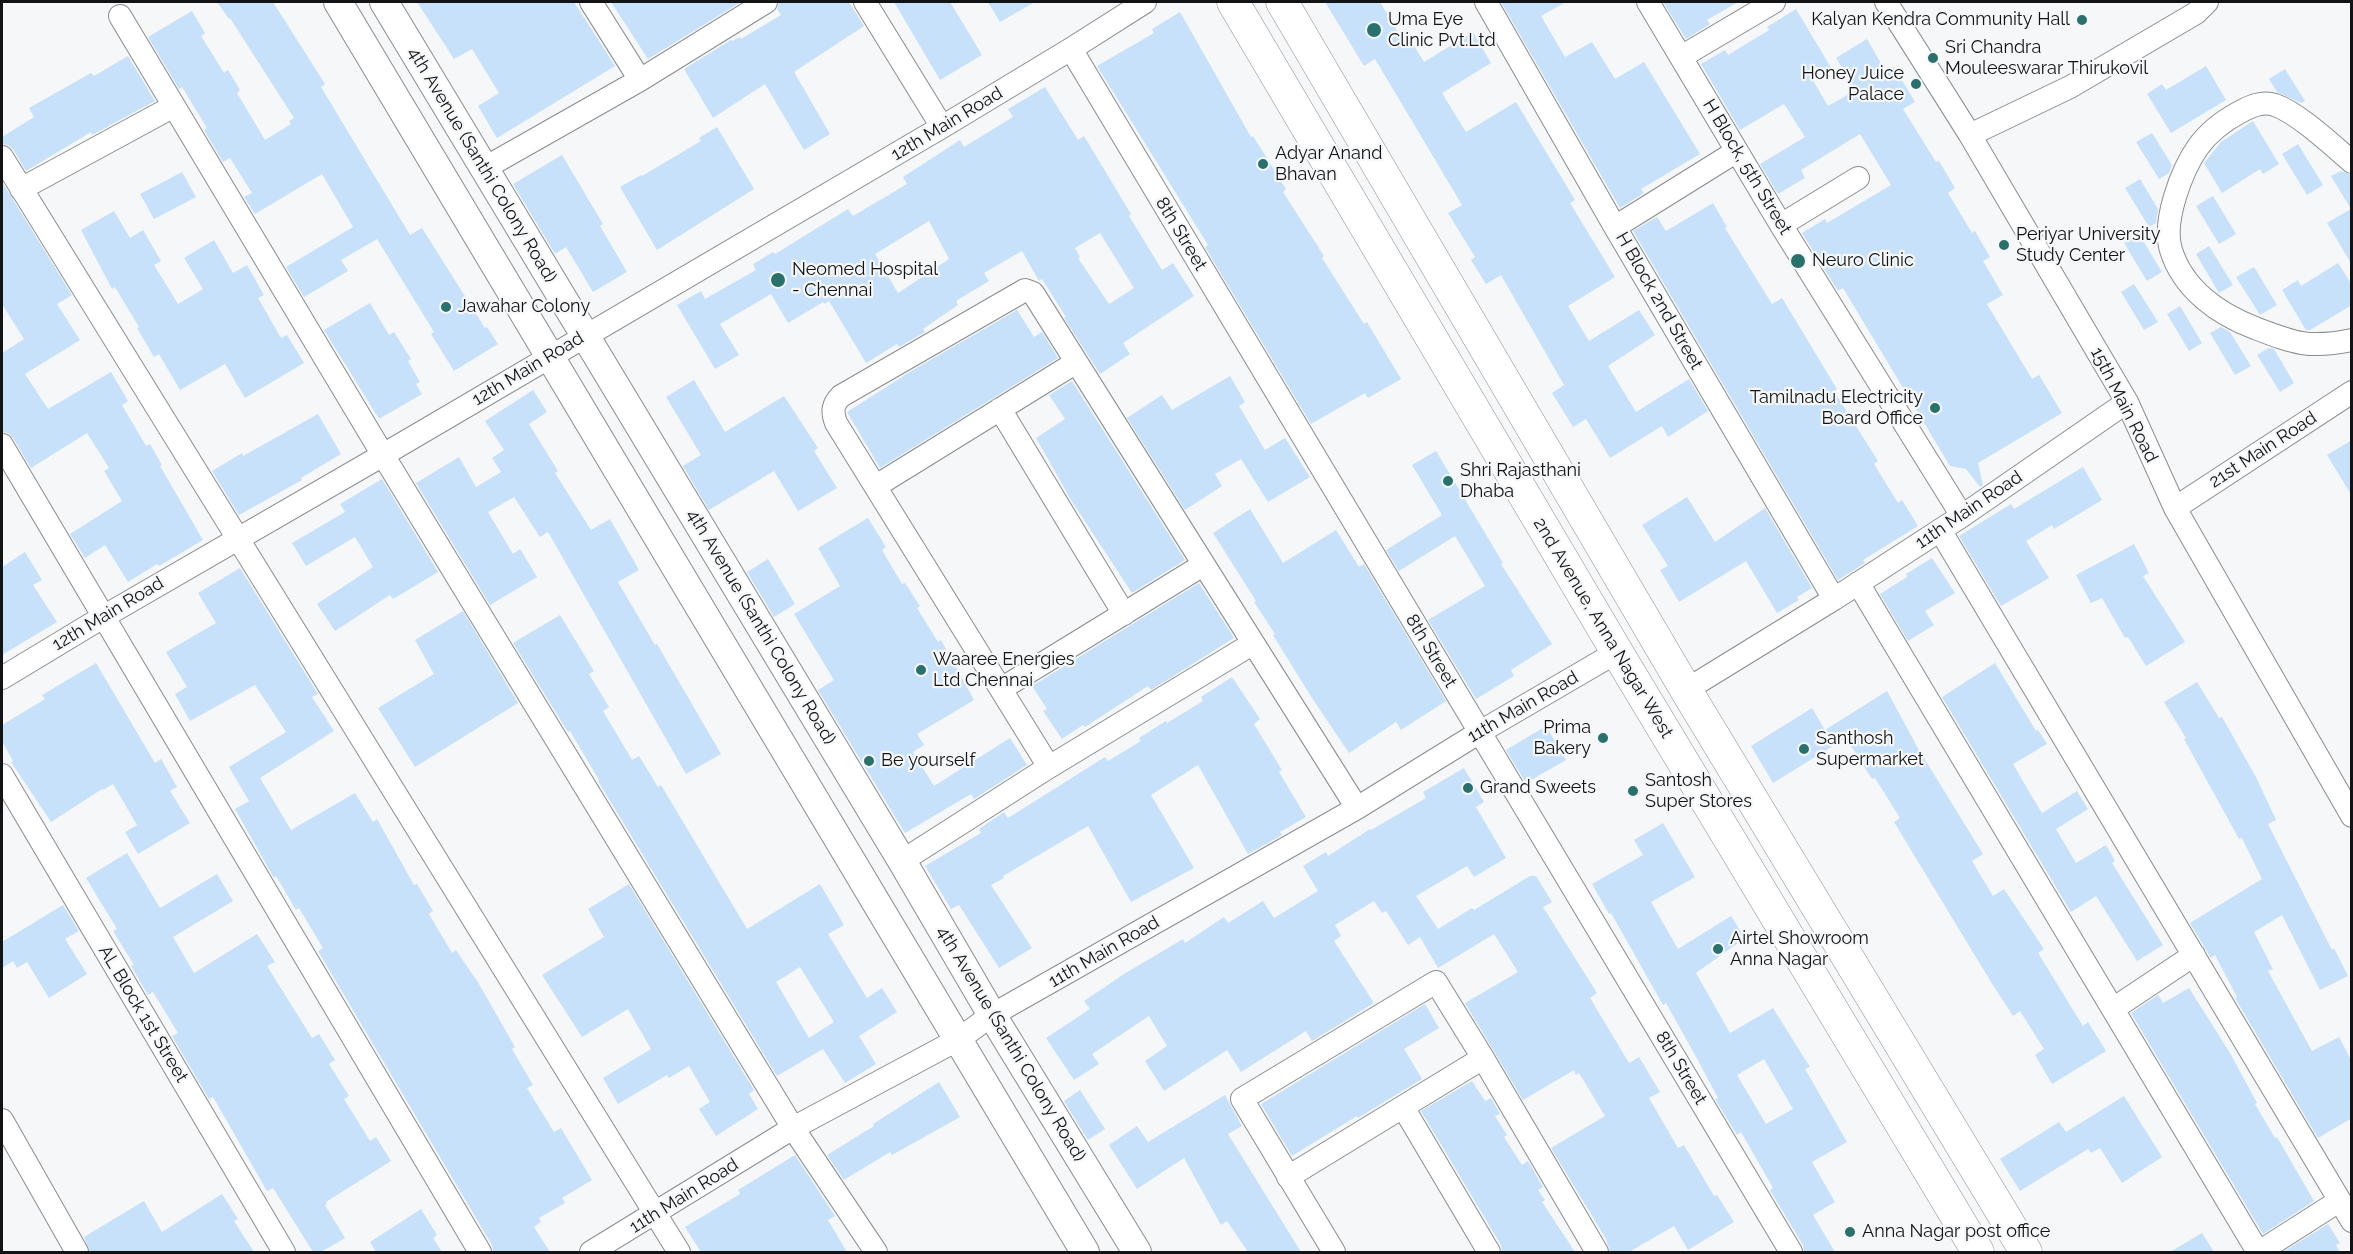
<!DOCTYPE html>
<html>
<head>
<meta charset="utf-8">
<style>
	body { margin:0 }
	#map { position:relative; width:2353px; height:1254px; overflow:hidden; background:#f5f7f9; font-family:Raleway,sans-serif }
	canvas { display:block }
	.frame { position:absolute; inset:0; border:3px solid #121314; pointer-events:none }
</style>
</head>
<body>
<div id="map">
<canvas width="2353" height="1254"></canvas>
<div class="frame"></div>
</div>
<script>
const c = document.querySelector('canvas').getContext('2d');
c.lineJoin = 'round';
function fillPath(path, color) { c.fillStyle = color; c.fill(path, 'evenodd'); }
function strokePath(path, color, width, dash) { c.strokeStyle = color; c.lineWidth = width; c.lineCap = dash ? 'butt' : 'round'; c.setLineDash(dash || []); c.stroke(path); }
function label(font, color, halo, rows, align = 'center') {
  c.font = font + ' Raleway,sans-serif'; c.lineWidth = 4.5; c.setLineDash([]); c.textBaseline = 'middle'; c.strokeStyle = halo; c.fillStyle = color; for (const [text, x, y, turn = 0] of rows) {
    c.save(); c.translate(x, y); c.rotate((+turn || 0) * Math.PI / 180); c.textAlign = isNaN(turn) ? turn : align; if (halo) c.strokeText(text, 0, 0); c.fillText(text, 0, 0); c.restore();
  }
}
fillPath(new Path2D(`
	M217,2H273L325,84L321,87L410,235L422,228L485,328L487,327L498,344L454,371L431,334L434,332L377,239L341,260L348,271L304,297L286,267L353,227L322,174L255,214L244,197L252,193L230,158L223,162L204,130L207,128L182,87L179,89L148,37L192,11L205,33L201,36L224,73L228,70L240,90L237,93L265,140L291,124L289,121L294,118L230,18L229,19Z
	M417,2H574L615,66L497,138L478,106L499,93L472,49L454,59Z
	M611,2H741L648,59Z
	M779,2H849L864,26L794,72L830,134L804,150L765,84L713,118L684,69L731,40L732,41L740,37L741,39L781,15L777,9Z
	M894,2H950L982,55L940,80Z
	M988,2H1035L1000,22Z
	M1325,2H1380L1407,47L1413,44L1424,62L1473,32L1491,63L1442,93L1466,132L1516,102L1575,200L1570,203L1615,277L1568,306L1589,341L1639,310L1655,335L1608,366L1636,412L1689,379L1708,411L1668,437L1662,426L1610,458L1586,419L1573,427L1552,393L1564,385L1501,275L1486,284L1471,260L1475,257L1448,213L1462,205L1375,59L1364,66Z
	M1501,2H1566L1541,16L1565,57L1592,42L1615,79L1644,62L1700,154L1641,189L1644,193L1620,208Z
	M1663,2H1738L1707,20L1710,24L1686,39Z
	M1796,9L1830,66L1811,77L1828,106L1856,90L1836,58L1867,39L1886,72L1894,67L1915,102L1903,109L1936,162L1939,161L1955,188L1948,193L1972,233L1975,231L1990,257L1983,261L2003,295L1987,304L2032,379L2039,375L2062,413L1978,463L1983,485L1980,487L1966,469L1950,466L1843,288L1838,291L1802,233L1825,219L1827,223L1891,185L1860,134L1801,170L1805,178L1778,194L1760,164L1805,137L1784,104L1740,130L1701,64L1725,50L1728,55L1769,30L1767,27Z
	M1180,12L1251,137L1253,136L1286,189L1283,192L1324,256L1322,258L1364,324L1367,322L1401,379L1368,398L1365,393L1311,424L1205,247L1208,245L1097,66L1154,33L1152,29Z
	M128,56L155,101L92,135L91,132L26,171L13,149L8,145L2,144V137L34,117L29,108L91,73L94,76Z
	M2206,66L2226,100L2171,133L2147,94L2162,84L2166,90Z
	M2285,69L2305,101L2301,103L2277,92L2269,79Z
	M1045,87L1078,140L1084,136L1131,214L1129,216L1162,270L1173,263L1194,296L1123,343L1130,354L1100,374L1064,318L1066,317L1042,279L1039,281L1022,251L984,273L989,281L956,301L958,305L923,329L925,332L899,347L897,344L866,363L829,301L824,304L823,302L788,323L771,294L720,324L739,355L715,369L677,305L701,291L705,299L756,270L753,264L773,252L775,254L848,209L853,216L907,184L903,177L960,140L964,147L1013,117L1008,109ZM929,221L949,259L898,293L875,254ZM1100,233L1134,288L1109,304L1078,258L1080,257L1075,248Z
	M2253,121L2279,164L2263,174L2260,169L2222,193L2204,163L2221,142Z
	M717,127L754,189L657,250L620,187L641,175L642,176L701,141L699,138Z
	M2152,133L2172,165L2169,173L2159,179L2136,142Z
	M2298,144L2323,185L2307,195L2282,154Z
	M562,155L603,224L600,226L627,272L593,292L566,247L555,254L513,184Z
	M2341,171L2352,175V265L2327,223L2351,209L2331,176Z
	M182,172L196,197L154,219L140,194Z
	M2140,179L2158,209L2156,223L2149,227L2125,188Z
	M2,182L72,295L57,304L80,340L25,374L48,409L111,372L128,401L122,405L146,446L150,444L162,465L160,466L203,540L159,566L157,564L128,582L105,545L85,558L70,534L122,501L104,471L109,468L87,433L31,468L13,438L8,433L2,432V353L24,339L2,304Z
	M2213,196L2236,234L2219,244L2196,206Z
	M1713,203L1727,227L1725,228L1772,304L1782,298L1837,389L1834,391L1878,461L1874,464L1898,503L1902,500L1918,526L1863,560L1865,563L1838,580L1633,231L1657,217L1666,231Z
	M114,211L130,238L143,230L161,261L154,265L178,304L203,289L184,258L214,240L233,273L247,265L264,295L258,298L281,338L287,335L304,363L245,398L225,364L180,390L159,354L154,357L137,328L139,327L115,287L112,289L81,230Z
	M2139,234L2162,272L2147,281L2124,243Z
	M2209,246L2233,285L2219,293L2196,254Z
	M2338,263L2352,285V305L2310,330H2306L2282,290L2298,280L2301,286Z
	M2254,267L2277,305L2260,315L2236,277Z
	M2134,284L2158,322L2144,330L2121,292Z
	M370,303L389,335L394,332L411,359L408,361L420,382L416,384L422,394L379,419L324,330Z
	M2180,306L2202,343L2189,351L2167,314Z
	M1017,310L1034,337L1042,332L1058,358L880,468L847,412L913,370Z
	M2221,327L2230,332L2251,366L2235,375L2210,333Z
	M2269,348L2274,349L2294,383L2280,392L2257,355Z
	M1230,376L1245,402L1239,406L1265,450L1285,438L1310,477L1268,502L1241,459L1215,474L1222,486L1185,510L1127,418L1162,395L1172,410Z
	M694,380L725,432L784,396L818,448L814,451L837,488L798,511L774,471L709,510L683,466L701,455L666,397Z
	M1072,381L1185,560L1132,593L1071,500L1036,438L1065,419L1049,395Z
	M533,390L547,412L529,424L558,471L555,473L591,530L610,519L639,570L618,582L655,645L657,644L721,754L686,774L548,532L540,537L514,497L488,512L513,554L520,549L537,577L490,605L416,483L459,457L476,487L501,472L492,458L504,450L485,421Z
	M318,414L341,454L301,478L302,480L239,515L212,471L242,453L243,456Z
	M2352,440V496L2327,455Z
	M1436,451L1503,563L1501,564L1552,644L1511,670L1514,676L1476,699L1428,620L1485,586L1455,536L1399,571L1386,550L1442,515L1412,465Z
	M2083,467L2102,500L2054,529L2052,525L2026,541L2049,578L2001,606L1959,536L2011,504L2014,509Z
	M382,479L438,572L393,599L390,595L335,631L317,604L373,567L355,537L306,566L292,543L345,512L340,504Z
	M1687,497L1715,542L1765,508L1812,588L1797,597L1799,600L1777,613L1746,561L1679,602L1660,570L1668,566L1642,525Z
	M1250,509L1283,563L1336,530L1359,567L1364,564L1446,701L1401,730L1396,722L1349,753L1312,698L1273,635L1275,634L1254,602L1256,601L1213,533Z
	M868,518L886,547L882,550L902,584L905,583L920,606L917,608L938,642L941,640L974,700L917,734L924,745L913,752L934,786L1010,738L1027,765L974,799L971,794L905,833L818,690L834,680L794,614L840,586L818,548Z
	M2134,544L2149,573L2143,576L2185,642L2146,666L2128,637L2125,638L2102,598L2091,603L2076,575Z
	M25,552L42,580L33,585L57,622L2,655V567Z
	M1932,558L1955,593L1925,611L1934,625L1908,641L1880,594L1907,577L1906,574Z
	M768,559L795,604L774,617L747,572Z
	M240,568L318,694L312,697L334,731L260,778L291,830L355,793L373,822L377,819L414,885L417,884L433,911L429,914L452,953L456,950L479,984L515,1047L512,1049L533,1085L527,1088L554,1132L561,1128L592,1180L562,1198L565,1203L539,1218L541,1222L534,1227L550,1252H493L492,1245L318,951L323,948L299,908L296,910L276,876L274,878L235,809L249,801L229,767L286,732L255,685L190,721L175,694L187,687L166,652L216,623L198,593Z
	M1199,583L1234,638L1151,690L1148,686L1085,727L1083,725L1062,739L1043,711L1047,709L1032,686Z
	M463,611L518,703L415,767L378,708L434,674L415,640Z
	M560,615L594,671L589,674L609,707L603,711L632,760L639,756L658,787L661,785L747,929L820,884L844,925L828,934L867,998L882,988L897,1012L859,1036L876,1064L845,1083L823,1049L777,1076L598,781L599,780L570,731L568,732L513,643ZM800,967L834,1022L809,1038L776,982Z
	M96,663L155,763L161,759L177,787L170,791L190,823L138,854L125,832L137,825L113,784L103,790L102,789L51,822L11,762L13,761L2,741V725L45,699L42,695Z
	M1995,663L2036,731L2038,730L2047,744L2013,764L2034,800L2042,813L2077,791L2088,809L2056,829L2076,863L2106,845L2115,861L2112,863L2163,945L2137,961L2096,896L2071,912L1942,697Z
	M1232,677L1260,719L1254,724L1282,770L1279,772L1306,817L1280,832L1282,835L1248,854L1198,765L1151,795L1194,868L1131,902L1088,826L1003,876L1004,878L991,885L1032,948L999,968L959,905L951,909L925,866L981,833L979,829L1004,812L1008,818L1105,757L1108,761L1141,741L1139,738L1166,721L1167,723L1203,701L1201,697Z
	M2197,682L2219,718L2222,717L2256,777L2276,820L2268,824L2332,950L2334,948L2348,976L2320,990L2282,915L2254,932L2273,969L2268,971L2312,1051L2339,1037L2352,1062V1118L2318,1138L2235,998L2237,997L2215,955L2211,958L2190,923L2262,879L2242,838L2239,839L2184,739L2186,738L2164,702Z
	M1887,691L1919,750L1983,854L1972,861L1993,896L2004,889L2044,949L2038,953L2083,1026L2088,1022L2106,1051L2052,1084L2035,1055L2044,1049L2020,1011L2013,1016L1991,982L1894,822L1900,818L1875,778L1872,779L1846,738L1773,783L1751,746L1812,708L1825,730Z
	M1546,726L1566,760L1526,783L1506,750Z
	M1464,768L1484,802L1476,807L1506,858L1474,877L1467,866L1416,896L1438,929L1472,908L1474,910L1530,876H1536L1552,902L1543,907L1597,993L1590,998L1629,1063L1639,1057L1660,1092L1649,1098L1678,1148L1684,1145L1714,1196L1717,1195L1734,1222L1688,1250L1674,1226L1629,1252H1610L1606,1239L1551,1148L1605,1116L1579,1073L1576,1075L1574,1070L1523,1100L1465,1003L1518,972L1494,934L1438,968L1420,937L1408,945L1386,911L1382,913L1374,901L1335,925L1341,936L1334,941L1374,1003L1312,1041L1306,1031L1241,1072L1227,1050L1164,1091L1145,1061L1167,1046L1149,1016L1092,1054L1099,1064L1074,1080L1046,1038L1090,1009L1084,1001L1124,974L1183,939L1185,943L1224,917L1228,923L1263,901L1274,918L1318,891L1303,866L1326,852L1328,856L1370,829L1371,830L1426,798L1423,792Z
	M1663,823L1695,877L1651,902L1678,949L1731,916L1745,938L1696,973L1730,1033L1773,1008L1810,1067L1805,1069L1847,1142L1812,1162L1835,1202L1813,1215L1835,1252H1804L1803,1245L1770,1190L1773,1188L1741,1132L1737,1135L1715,1099L1718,1098L1695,1055L1666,1003L1663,1005L1611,913L1609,914L1592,884L1643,855L1634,840ZM1764,1059L1793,1109L1766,1124L1737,1075Z
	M127,853L160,908L217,874L233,901L173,937L194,973L257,934L275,962L267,966L312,1038L319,1034L335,1060L329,1064L349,1096L344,1099L370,1141L376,1137L391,1161L326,1202L327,1204L325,1205L345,1238L321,1252H313L273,1188L267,1191L213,1097L209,1099L172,1036L178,1033L153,992L148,995L131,966L134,965L113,931L117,929L86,878Z
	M629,884L754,1090L749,1094L758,1109L716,1136L699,1109L710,1102L689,1066L669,1078L667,1075L618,1104L603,1078L651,1049L628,1009L582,1037L542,975L604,937L588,909Z
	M63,905L79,931L65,939L87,974L49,998L27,962L17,968L13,961L2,968V942Z
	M2189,988L2230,1053L2257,1103L2255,1104L2275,1138L2277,1137L2314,1201L2263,1234L2131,1013L2158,995L2163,1003Z
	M1425,1004L1439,1028L1404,1049L1422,1079L1358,1118L1357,1116L1292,1156L1261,1104Z
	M1472,1081L1485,1101L1491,1098L1500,1114L1495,1116L1507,1135L1504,1137L1522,1165L1528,1161L1543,1187L1538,1190L1545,1200L1542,1202L1575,1252H1502L1501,1245L1421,1111Z
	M939,1082L960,1117L892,1155L890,1152L844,1180L827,1155L874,1126L873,1124Z
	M1080,1090L1105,1129L1088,1140L1064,1101Z
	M1225,1095L1242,1126L1228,1134L1301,1252H1248L1227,1221L1221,1225L1184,1158L1137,1189L1109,1145L1137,1126L1148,1142Z
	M2124,1096L2162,1157L2122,1183L2100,1148L2091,1153L2088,1149L2020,1191L2000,1159L2059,1122L2066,1132Z
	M795,1155L835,1216L828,1220L847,1252H701L685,1227L740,1194L738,1190Z
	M222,1194L238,1219L234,1221L254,1252H90L84,1237L144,1201L162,1232Z
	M421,1209L437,1235L433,1238L442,1252H376L370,1242Z
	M2328,1224L2340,1243L2336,1245L2340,1252H2283Z
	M2202,1233L2214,1252H2170Z`), '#c7e1fa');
const minor = new Path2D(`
	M591,2L640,80
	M865,2L942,127
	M1486,2L1615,227L1834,599
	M1648,2L1781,225L1962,516
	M1886,2L1970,135L2127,402L2175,508L2352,816
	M120,16L383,455L793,1128L876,1252
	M1071,49L1791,1252
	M1681,57L1774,2
	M1970,135L2070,87L2196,13L2207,2
	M2,157L679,1252
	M2352,162C2332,145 2298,113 2275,105C2262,101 2251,106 2240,112C2225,120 2208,133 2198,147C2182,170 2162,221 2171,250C2183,289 2218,314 2255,328C2294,343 2309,349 2352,340
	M483,169L640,80L766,2
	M21,189L174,106
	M1781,225L1858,178
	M1615,227L1737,151
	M1000,409L1124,614
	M2,445L480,1252
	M876,486L1075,363
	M2175,508L2352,392
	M1940,530L2352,1221
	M1858,583L2258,1252
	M2,678L103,617L383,455L942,127L1071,49L1145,2
	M1001,689L1203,565
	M1686,690L1834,599L1962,516L2127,402
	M1049,767L836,423C832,412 832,405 841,396L1025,290L1033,293L1357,808
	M2,775L284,1252
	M902,861L1049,767L1252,644
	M2113,1009L2194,955
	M1403,1107L1489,1252
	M2,1120L77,1252
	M1288,1177L1483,1058
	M591,1252L793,1128L959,1039L992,1015L1357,808L1480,732L1617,652
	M1334,1252L1242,1099L1436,982L1483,1058L1597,1252
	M2259,1252L2339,1201`);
const tertiary = new Path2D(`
	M338,2L1085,1252
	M384,2L902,861L992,1015L1137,1252`);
const secondary = new Path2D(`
	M1233,2L1617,652L1978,1252
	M1282,2L1686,690L2026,1252`);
strokePath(minor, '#8a8c8e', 24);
strokePath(tertiary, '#8a8c8e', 30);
strokePath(secondary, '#8a8c8e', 33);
strokePath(minor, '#fff', 22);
strokePath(tertiary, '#fff', 28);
strokePath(secondary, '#fff', 32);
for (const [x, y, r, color] of [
	[2082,20,6,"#28716c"],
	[1374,30,8,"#28716c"],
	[1933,58,6,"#28716c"],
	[1916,84,6,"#28716c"],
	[1263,164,6,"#28716c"],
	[2004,245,6,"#28716c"],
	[1798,261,8,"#28716c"],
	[778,280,8,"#28716c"],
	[446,307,6,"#28716c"],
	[1935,408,6,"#28716c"],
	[1448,481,6,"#28716c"],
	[921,670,6,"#28716c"],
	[1603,738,6,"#28716c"],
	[1804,749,6,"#28716c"],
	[869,761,6,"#28716c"],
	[1468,788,6,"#28716c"],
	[1633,791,6,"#28716c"],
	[1718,949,6,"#28716c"],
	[1850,1232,6,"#28716c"]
]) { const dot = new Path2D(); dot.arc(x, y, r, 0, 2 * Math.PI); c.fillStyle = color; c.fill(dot); strokePath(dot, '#f5f7f9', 2); }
label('18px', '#121314', '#f5f7f9', [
	["Uma Eye",1388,20],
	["Clinic Pvt.Ltd",1388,41],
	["Kalyan Kendra Community Hall",2070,20,"right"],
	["Sri Chandra",1945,48],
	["Mouleeswarar Thirukovil",1945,69],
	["Honey Juice",1904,74,"right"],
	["Palace",1904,95,"right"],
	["Adyar Anand",1275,154],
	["Bhavan",1275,175],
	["Periyar University",2016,235],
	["Study Center",2016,256],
	["Neuro Clinic",1812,261],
	["Neomed Hospital",792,270],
	["- Chennai",792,291],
	["Jawahar Colony",458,307],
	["Tamilnadu Electricity",1923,398,"right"],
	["Board Office",1923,419,"right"],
	["Shri Rajasthani",1460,471],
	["Dhaba",1460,492],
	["Waaree Energies",933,660],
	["Ltd Chennai",933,681],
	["Prima",1591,728,"right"],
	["Bakery",1591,749,"right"],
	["Santhosh",1816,739],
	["Supermarket",1816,760],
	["Be yourself",881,761],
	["Santosh",1645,781],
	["Super Stores",1645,802],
	["Grand Sweets",1480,788],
	["Airtel Showroom",1730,939],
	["Anna Nagar",1730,960],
	["Anna Nagar post office",1862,1232]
], 'left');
label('18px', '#121314', '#f5f7f9', [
	["12th Main Road",947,124,-31],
	["4th Avenue (Santhi Colony Road)",482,165,59],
	["H Block, 5th Street",1747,167,59],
	["8th Street",1181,234,59],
	["H Block 2nd Street",1659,301,60],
	["12th Main Road",528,369,-31],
	["15th Main Road",2124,405,63],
	["21st Main Road",2263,450,-33],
	["11th Main Road",1969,510,-34],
	["12th Main Road",108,614,-31],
	["4th Avenue (Santhi Colony Road)",761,627,59],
	["2nd Avenue, Anna Nagar West",1603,628,59],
	["8th Street",1431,651,59],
	["11th Main Road",1523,707,-30],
	["11th Main Road",1104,952,-30],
	["AL Block 1st Street",143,1014,59],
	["4th Avenue (Santhi Colony Road)",1011,1044,59],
	["8th Street",1681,1068,59],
	["11th Main Road",684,1196,-32]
]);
</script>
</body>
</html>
